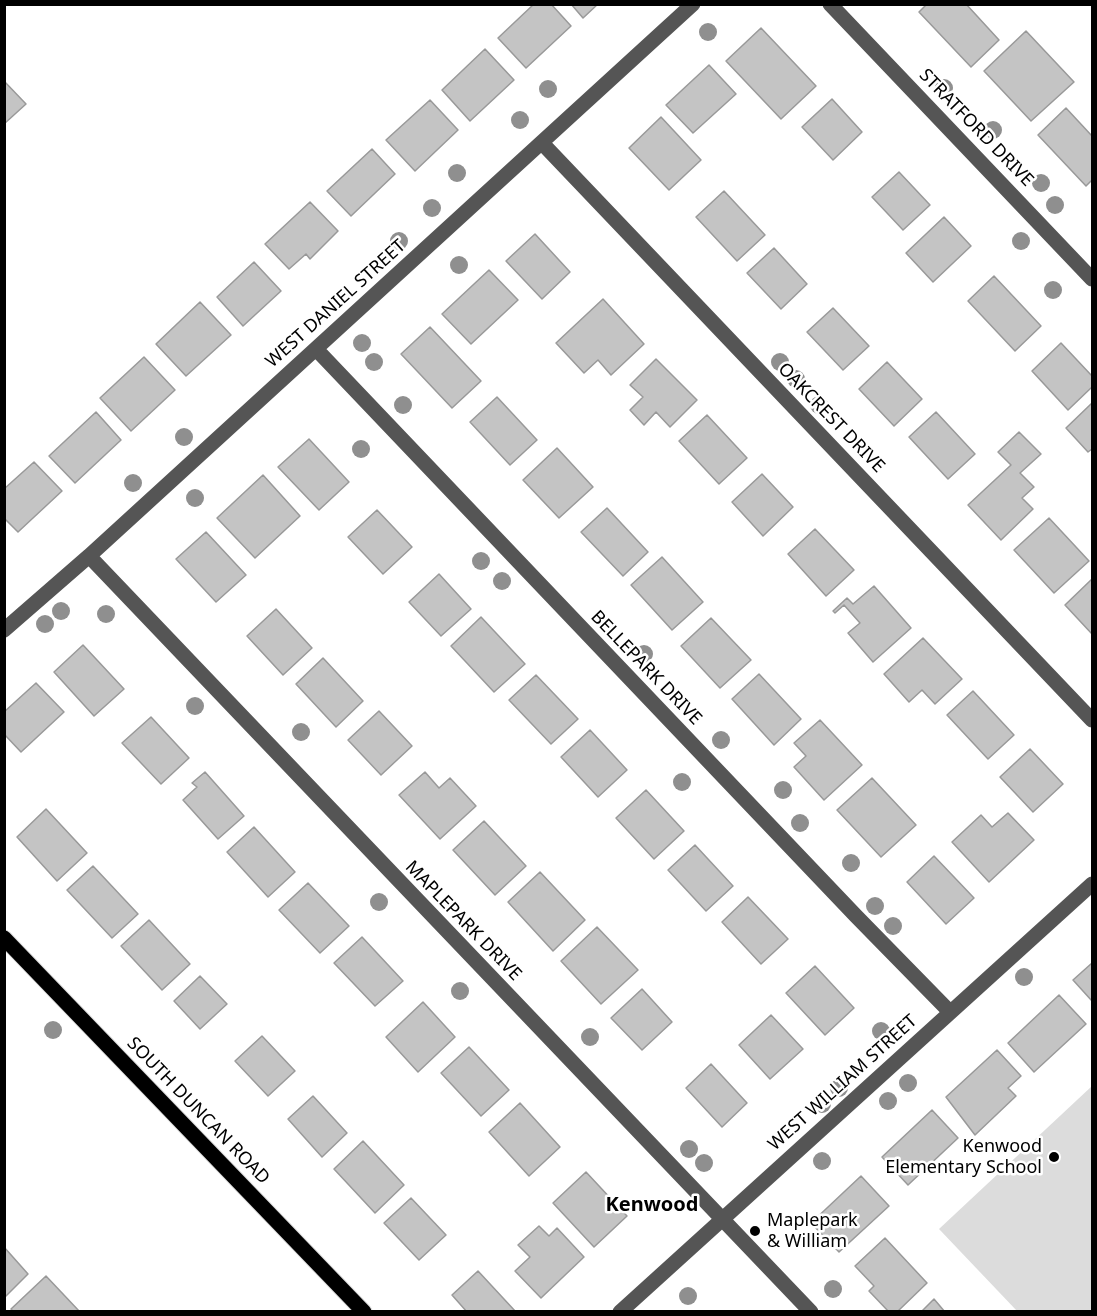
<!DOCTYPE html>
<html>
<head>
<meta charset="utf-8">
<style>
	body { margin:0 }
	#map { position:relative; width:1097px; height:1316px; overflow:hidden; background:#fff; font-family:"Noto Sans",sans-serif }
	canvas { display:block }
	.frame { position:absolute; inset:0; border:6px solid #000; pointer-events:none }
</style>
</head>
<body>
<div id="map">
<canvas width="1097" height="1316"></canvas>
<div class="frame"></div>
</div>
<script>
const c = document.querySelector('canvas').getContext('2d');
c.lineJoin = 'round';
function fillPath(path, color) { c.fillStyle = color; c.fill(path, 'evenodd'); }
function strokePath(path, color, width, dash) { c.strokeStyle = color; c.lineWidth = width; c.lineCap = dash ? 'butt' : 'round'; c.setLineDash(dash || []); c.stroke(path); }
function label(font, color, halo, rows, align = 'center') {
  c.font = font + ' "Noto Sans",sans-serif'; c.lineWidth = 5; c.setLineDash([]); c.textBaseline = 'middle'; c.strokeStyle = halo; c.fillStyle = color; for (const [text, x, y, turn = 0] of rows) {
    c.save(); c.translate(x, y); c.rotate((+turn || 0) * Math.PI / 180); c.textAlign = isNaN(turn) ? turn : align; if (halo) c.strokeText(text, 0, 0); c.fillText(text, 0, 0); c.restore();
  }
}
fillPath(new Path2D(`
	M1092,1086V1311H1017L939,1229Z`), '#dcdcdc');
const building = new Path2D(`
	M534,4H551L571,26L526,68L498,38Z
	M571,4H598L583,18Z
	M927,4H966L999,40L971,67L919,12Z
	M761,28L816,86L781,119L726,61Z
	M1026,31L1074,82L1031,121L984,71Z
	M485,49L514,80L470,121L442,90Z
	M709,65L736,94L693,133L666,105Z
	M4,81L26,104L4,124Z
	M832,99L862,132L833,160L802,127Z
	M430,100L458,130L415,171L386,140Z
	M1066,108L1092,136V180L1086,186L1038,135Z
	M661,117L701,160L669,190L629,148Z
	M372,149L395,174L351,216L327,191Z
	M899,172L930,205L903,230L872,197Z
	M724,191L765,235L737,261L696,217Z
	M310,202L338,231L310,259L306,254L289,269L265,244Z
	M944,217L971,246L933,282L906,253Z
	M535,234L570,272L542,299L506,261Z
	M774,248L807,284L781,309L747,273Z
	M254,262L281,291L243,326L217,297Z
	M489,270L518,300L471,344L442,314Z
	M994,276L1041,326L1015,351L968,301Z
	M603,299L644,344L611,375L598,360L584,373L556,343Z
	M200,302L231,335L186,376L156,344Z
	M833,308L869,346L843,370L807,332Z
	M430,327L481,381L452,408L401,354Z
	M1061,343L1092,376V387L1068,410L1032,371Z
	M144,357L175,390L131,431L100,398Z
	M656,359L697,400L670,427L656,412L644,425L630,410L643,397L630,385Z
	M887,362L922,399L894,426L859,389Z
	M497,397L537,440L510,465L470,422Z
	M1092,403V449L1088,452L1066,428Z
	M96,412L121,440L75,483L49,456Z
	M936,412L975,454L948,479L909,437Z
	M707,415L747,458L719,484L679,441Z
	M1019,432L1041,454L1020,473L1034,487L1022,498L1033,509L1001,540L968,505L1011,465L998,452Z
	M309,439L349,482L319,510L278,467Z
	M557,448L593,487L559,518L523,480Z
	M34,462L62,491L18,532L4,518V489Z
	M762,474L793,507L763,536L732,502Z
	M263,475L300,516L255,558L217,518Z
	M607,508L648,552L623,576L581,532Z
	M377,510L412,547L383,574L348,537Z
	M1049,518L1089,561L1054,593L1014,550Z
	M815,529L854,570L826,596L788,554Z
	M206,532L246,575L216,602L176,559Z
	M662,557L703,602L672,630L631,585Z
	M439,574L471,609L441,636L409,602Z
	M1092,579V634L1065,605Z
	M874,586L911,628L873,662L848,633L860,623L844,605L835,613L833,611L847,598L853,604Z
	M276,609L312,648L283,675L247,636Z
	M481,617L525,664L494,692L451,646Z
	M711,618L751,660L720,688L681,646Z
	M923,638L962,679L935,704L922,690L909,702L884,674Z
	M83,645L124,689L94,716L54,672Z
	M323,658L363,701L336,727L296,684Z
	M759,674L801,719L774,745L732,699Z
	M536,675L578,719L551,744L509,700Z
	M36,683L64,712L21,752L4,734V712Z
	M973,691L1014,735L988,759L947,715Z
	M379,711L412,746L381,775L348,740Z
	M151,717L189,758L161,784L122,743Z
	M820,720L862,765L824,800L794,767L806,756L794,743Z
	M590,730L627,770L598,797L561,757Z
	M1030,749L1063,784L1033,812L1000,777Z
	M205,772L244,816L218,839L183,800L197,787L192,783Z
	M425,772L439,788L450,778L476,806L440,839L399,795Z
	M872,778L916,825L881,857L837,810Z
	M646,790L684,831L654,859L616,818Z
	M46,809L87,853L57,881L17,837Z
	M1008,813L1034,840L989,882L952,842L981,815L992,827Z
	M484,821L526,866L495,895L453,850Z
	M254,827L295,872L268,897L227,852Z
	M695,845L733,886L706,911L668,870Z
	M934,856L974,898L946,924L907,882Z
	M93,866L138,914L112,938L67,890Z
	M540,872L585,920L553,951L508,902Z
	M308,883L349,926L320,953L279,910Z
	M748,897L788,939L761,964L722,922Z
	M149,920L190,964L162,990L121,946Z
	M597,927L638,970L601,1004L561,961Z
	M362,937L403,981L375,1006L334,963Z
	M1092,963V1001L1073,980Z
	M815,966L854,1008L825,1035L786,993Z
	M200,976L227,1004L200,1029L174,1001Z
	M642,989L672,1022L642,1050L611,1018Z
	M1059,995L1086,1024L1034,1072L1008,1043Z
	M423,1002L455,1037L418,1072L386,1037Z
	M771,1015L803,1049L770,1079L739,1045Z
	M262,1036L295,1071L268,1096L235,1061Z
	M469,1047L509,1090L481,1116L441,1073Z
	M997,1050L1021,1076L1008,1088L1016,1096L975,1135L946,1097Z
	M711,1064L747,1103L722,1127L686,1088Z
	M313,1096L347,1133L322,1157L288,1119Z
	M520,1103L560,1147L529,1176L489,1132Z
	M932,1110L958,1138L908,1185L882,1157Z
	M363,1141L404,1185L375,1213L334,1169Z
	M586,1172L627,1216L594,1247L553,1203Z
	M861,1176L889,1206L839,1252L811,1223Z
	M411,1198L446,1235L419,1260L384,1223Z
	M539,1226L549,1236L557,1228L584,1257L541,1298L515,1271L530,1257L518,1245Z
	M885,1238L927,1283L897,1312H889L869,1291L874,1286L855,1266Z
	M4,1247L28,1274L4,1298Z
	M478,1271L516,1312H467L452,1295Z
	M46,1276L80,1312H14L11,1309Z
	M934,1299L945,1312H921Z`);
fillPath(building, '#c4c4c4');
strokePath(building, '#999', 1.5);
const major = new Path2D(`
	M4,938L364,1312`);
strokePath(major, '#dbdbdb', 17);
strokePath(new Path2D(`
	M830,4L1092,279
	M542,143L1092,720
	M316,349L856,916L950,1012
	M89,556L811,1312
	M4,630L89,556L693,4
	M620,1312L1092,884`), '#555', 15);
strokePath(major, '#000', 15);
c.fillStyle = '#8f8f8f';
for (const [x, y] of [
	[708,32],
	[944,88],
	[548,89],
	[520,120],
	[993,130],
	[457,173],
	[1041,183],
	[1055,205],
	[432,208],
	[399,241],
	[1021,241],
	[459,265],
	[1053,290],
	[362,343],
	[374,362],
	[780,362],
	[796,379],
	[403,405],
	[819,405],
	[184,437],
	[361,449],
	[133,483],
	[195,498],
	[481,561],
	[502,581],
	[61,611],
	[106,614],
	[45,624],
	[644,654],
	[195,706],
	[301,732],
	[721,740],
	[682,782],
	[783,790],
	[800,823],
	[851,863],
	[379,902],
	[875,906],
	[893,926],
	[1024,977],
	[460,991],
	[53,1030],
	[881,1031],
	[590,1037],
	[908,1083],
	[839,1088],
	[888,1101],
	[822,1104],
	[689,1149],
	[822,1161],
	[704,1163],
	[833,1289],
	[688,1296]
]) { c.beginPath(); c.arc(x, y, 9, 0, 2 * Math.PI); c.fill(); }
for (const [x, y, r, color] of [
	[1054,1157,6,"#000"],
	[755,1231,6,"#000"]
]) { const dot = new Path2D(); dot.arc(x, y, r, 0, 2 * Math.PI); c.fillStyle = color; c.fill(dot); strokePath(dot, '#fff', 2); }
label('18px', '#000', '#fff', [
	["STRATFORD DRIVE",976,128,46],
	["WEST DANIEL STREET",336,304,-42],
	["OAKCREST DRIVE",831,418,46],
	["BELLEPARK DRIVE",646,668,46],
	["MAPLEPARK DRIVE",463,921,46],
	["WEST WILLIAM STREET",843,1083,-42],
	["SOUTH DUNCAN ROAD",198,1111,46]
]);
label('18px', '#000', '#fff', [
	["Kenwood",1042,1147],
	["Elementary School",1042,1168],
	["Maplepark",767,1221,"left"],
	["& William",767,1242,"left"]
], 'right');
label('bold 20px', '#000', '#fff', [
	["Kenwood",652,1205]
]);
</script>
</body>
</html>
